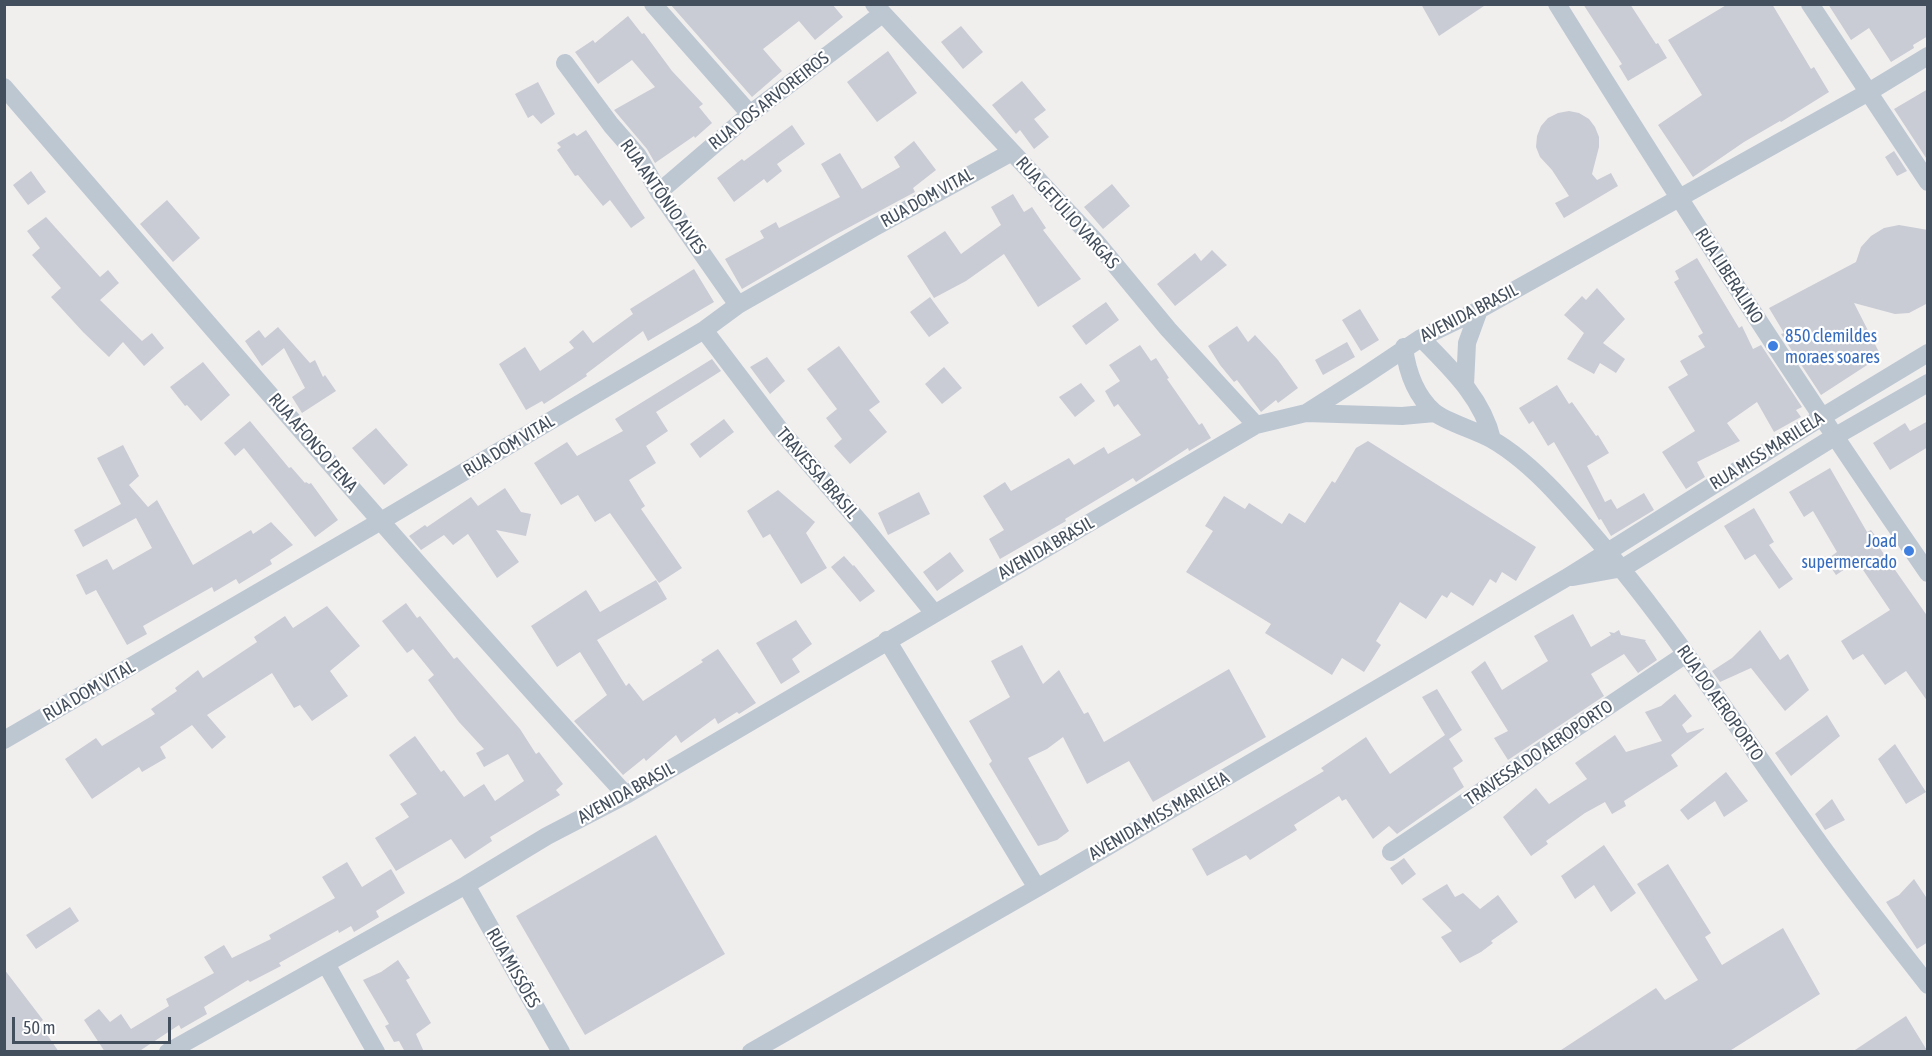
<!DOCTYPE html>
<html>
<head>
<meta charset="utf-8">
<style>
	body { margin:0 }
	#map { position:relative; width:1932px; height:1056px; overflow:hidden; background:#f1eeee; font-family:"Asap Condensed",sans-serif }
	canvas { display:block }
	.frame { position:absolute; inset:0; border:6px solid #444f5d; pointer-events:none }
	.scale { position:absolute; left:12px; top:1017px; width:159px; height:27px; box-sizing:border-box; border:3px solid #444f5d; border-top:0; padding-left:8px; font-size:18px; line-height:21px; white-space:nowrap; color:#444f5d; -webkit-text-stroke:4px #fff; paint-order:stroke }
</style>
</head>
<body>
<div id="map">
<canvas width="1932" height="1056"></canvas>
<div class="frame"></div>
<div class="scale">50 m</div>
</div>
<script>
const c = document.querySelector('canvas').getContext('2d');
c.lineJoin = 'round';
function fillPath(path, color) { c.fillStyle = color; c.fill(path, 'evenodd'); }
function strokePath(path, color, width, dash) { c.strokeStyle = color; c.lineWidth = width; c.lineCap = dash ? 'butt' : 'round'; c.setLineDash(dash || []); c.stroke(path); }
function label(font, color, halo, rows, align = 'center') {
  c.font = font + ' "Asap Condensed",sans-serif'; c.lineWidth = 4.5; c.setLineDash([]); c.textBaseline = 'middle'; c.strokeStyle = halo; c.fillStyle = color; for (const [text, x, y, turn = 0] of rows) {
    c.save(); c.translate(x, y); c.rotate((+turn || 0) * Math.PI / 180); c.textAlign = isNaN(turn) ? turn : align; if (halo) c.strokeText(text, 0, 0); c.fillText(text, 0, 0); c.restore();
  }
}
fillPath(new Path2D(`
	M670,4H832L843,17L815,40L799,21L763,49L782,71L752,97Z
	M1421,4H1487L1439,36Z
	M1583,4H1630L1656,44L1658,43L1667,58L1628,81L1619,66L1622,64Z
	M1728,4H1772L1811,69L1814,67L1829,92L1781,122L1780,121L1744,142L1693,177L1658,125L1702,95L1668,40Z
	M1828,4H1928V36L1913,45L1914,48L1891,62L1869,28L1851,40Z
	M628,16L642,34L644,33L672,71L703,104L699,107L712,123L695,138L694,136L655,163L647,149L614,110L655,87L632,60L598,84L575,52L593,40L595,43Z
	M961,26L983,52L963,69L941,42Z
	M888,51L917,93L877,122L847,82Z
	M1022,81L1046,110L1034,119L1049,137L1034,149L1020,130L1016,134L992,105Z
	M538,82L555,114L541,124L533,115L528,118L515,94Z
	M1928,89V161L1894,109Z
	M1569,111L1579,113L1589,119L1595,127L1599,137V147L1592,174L1597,180L1611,173L1618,186L1564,218L1555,203L1569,196L1552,170L1540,157L1536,147L1537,136L1541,126L1548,118L1558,113Z
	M792,125L805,144L777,164L782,171L767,183L764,179L734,202L717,178L742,159L744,161Z
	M586,130L645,218L631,228L610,200L603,206L578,175L575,176L557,150L561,147L557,143L574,133L577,136Z
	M914,141L936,170L913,188L915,192L833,236L742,289L725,259L764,238L760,231L776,222L779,228L840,197L821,164L840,153L862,189L900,167L894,157Z
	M1894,151L1907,171L1897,176L1885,157Z
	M31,171L46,192L28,205L13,185Z
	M1112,184L1130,206L1103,229L1084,207Z
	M1013,194L1024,212L1032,207L1046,228L1043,230L1081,279L1038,307L1004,254L966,281L934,298L907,256L945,231L961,254L1001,225L991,207Z
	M167,200L200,238L173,262L140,224Z
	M46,217L100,277L108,270L119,283L100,300L142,341L152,333L164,348L144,366L123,342L109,357L83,332L51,297L61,288L32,255L40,248L27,231Z
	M1899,225L1928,230V303L1909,313L1895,314L1854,303L1881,356L1821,395L1781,334L1784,333L1769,308L1856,262L1861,247L1871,236L1884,228Z
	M1212,250L1227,265L1175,306L1157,284L1195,253L1201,261Z
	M1697,258L1739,328L1742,326L1753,349L1761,345L1802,407L1796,410L1801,417L1774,432L1757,402L1727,423L1740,441L1697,462L1705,477L1686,489L1662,452L1695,431L1668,387L1688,375L1680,361L1705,347L1698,336L1703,333L1674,282L1679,279L1675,271Z
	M694,269L714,302L648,341L643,331L586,374L587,376L544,404L542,401L526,410L499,364L525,347L540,371L574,348L569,342L583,330L593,343L633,314L630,309Z
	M1597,288L1625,319L1603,343L1625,359L1616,373L1600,363L1594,374L1567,359L1584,333L1564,315L1582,296L1586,300Z
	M930,297L949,323L929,337L910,312Z
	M1106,302L1119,320L1086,345L1072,326Z
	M1360,309L1379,340L1361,351L1342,320Z
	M1237,326L1248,342L1255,335L1278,360L1298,388L1278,403L1276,400L1261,412L1237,380L1234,382L1220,365L1208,346Z
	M278,327L310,363L315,360L323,377L325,375L336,391L302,413L292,397L305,388L284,348L262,366L245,341L259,330L265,338Z
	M1347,342L1355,357L1323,375L1315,360Z
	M1140,345L1151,361L1156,358L1169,378L1167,379L1199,425L1202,423L1211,438L1189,451L1188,448L1136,482L1133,478L1065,519L1066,521L1000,559L989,539L1004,530L983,496L1005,482L1011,491L1069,458L1074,465L1104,447L1108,454L1141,435L1118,404L1114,407L1105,391L1120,381L1109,365Z
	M839,346L880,402L869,410L887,432L850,464L834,446L842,439L826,418L837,409L807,369Z
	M767,357L785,381L770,394L750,367Z
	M712,359L721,371L656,412L668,431L646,446L656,463L629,480L645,506L641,509L682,568L659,583L610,513L595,522L578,495L561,505L534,463L567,442L577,456L623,431L615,419Z
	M203,362L230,395L201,421L187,405L185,406L170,387Z
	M944,367L962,388L942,404L925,384Z
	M1081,383L1095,401L1075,417L1059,397Z
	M1557,385L1569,404L1572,402L1596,436L1598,435L1609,453L1587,466L1605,502L1611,499L1617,509L1644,493L1654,510L1611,536L1601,519L1599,520L1554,442L1548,446L1533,421L1529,424L1519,408Z
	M724,419L734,432L700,458L690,444Z
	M250,421L289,468L291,467L305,483L306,482L309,484L311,483L338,520L315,537L244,448L235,456L224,443Z
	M1928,421V447L1890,470L1873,443L1905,423L1910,431Z
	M376,428L408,465L384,485L352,448Z
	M1368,441L1536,547L1516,581L1502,572L1496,583L1490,579L1473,606L1451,592L1447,598L1442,595L1426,619L1400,602L1376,641L1381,645L1364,672L1342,658L1332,675L1265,633L1271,624L1186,572L1213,531L1205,526L1224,496L1245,509L1249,503L1282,524L1289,513L1305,523L1332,481L1335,483L1356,448Z
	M123,445L139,476L129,485L148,507L157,500L193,565L251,530L253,534L271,522L293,545L270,560L272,564L239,584L236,579L214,592L212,587L143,626L147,634L127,645L96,590L86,595L76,575L107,559L113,570L152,548L136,518L83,547L74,530L121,504L97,458Z
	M1830,468L1867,532L1871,530L1882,545L1879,547L1928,617V702L1906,671L1885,685L1863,654L1853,660L1841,641L1890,610L1857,561L1836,575L1826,560L1837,552L1813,511L1804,517L1789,492Z
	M505,488L521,512L531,514L526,536L496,530L519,562L497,578L468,534L453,545L444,535L421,550L409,536L425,525L427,527L471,497L478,506Z
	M778,490L815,522L806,533L827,568L801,584L770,534L763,538L747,511Z
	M919,492L930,514L888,535L878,513Z
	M1754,508L1774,542L1769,545L1793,579L1779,589L1755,554L1745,560L1724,526Z
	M950,552L964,571L937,591L923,572Z
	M844,556L853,566L854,565L875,591L860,602L831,567Z
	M656,580L667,599L597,640L626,686L629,683L643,701L703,662L701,660L718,649L756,703L739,714L737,712L718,724L715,718L681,743L676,735L646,761L644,758L623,775L574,721L607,695L580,652L557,667L531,626L586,590L600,612Z
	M406,603L417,618L420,616L454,659L457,657L520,729L536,754L539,752L563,784L556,790L560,795L490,837L492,841L465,859L451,839L396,871L375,838L409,817L400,804L417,794L389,755L415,736L441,772L444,770L464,797L484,784L495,801L524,781L508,754L484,767L476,753L484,749L459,722L428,680L434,675L413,649L407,653L382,621Z
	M327,606L360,646L330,671L348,696L312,721L300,705L294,708L272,673L207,715L226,737L212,749L192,725L160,747L166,758L142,772L139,767L92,799L65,759L96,738L102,746L155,714L151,709L177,691L175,688L198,670L203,678L257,642L254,637L285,616L293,628Z
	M1573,614L1591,647L1611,635L1609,632L1614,633L1619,630L1621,635L1646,640L1645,641L1657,660L1638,673L1624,654L1591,674L1604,696L1508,760L1494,738L1508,731L1471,672L1485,661L1502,690L1548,661L1534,636Z
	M796,620L812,644L792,659L800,672L781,684L756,643Z
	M1760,630L1780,660L1788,654L1809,690L1785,711L1751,668L1720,682L1712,671L1732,658Z
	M1022,645L1043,684L1059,670L1084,714L1088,712L1104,742L1229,669L1266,737L1153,802L1129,761L1087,784L1063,737L1047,749L1028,758L1069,831L1057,840L1038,846L989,764L992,761L969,721L1010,697L991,661Z
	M1437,689L1462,730L1449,739L1463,761L1453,768L1464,787L1397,834L1389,826L1373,839L1346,799L1342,801L1339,796L1294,825L1297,830L1250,860L1246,855L1207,876L1192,849L1324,771L1321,768L1366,737L1390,774L1445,735L1422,697Z
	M1675,694L1692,716L1682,725L1687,733L1704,728V729L1671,755L1678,766L1624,801L1626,806L1612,814L1605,802L1585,813L1546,841L1548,844L1531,856L1503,817L1536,788L1549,804L1587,779L1575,763L1615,735L1626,752L1662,741L1645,712L1661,706Z
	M1827,715L1840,736L1791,776L1775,753Z
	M1895,744L1926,792L1906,804L1878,759Z
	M1726,772L1748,801L1724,817L1715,801L1688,820L1680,810Z
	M1832,799L1845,820L1825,830L1815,814Z
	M656,835L725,954L585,1035L516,916Z
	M1604,845L1636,893L1611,912L1594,885L1575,899L1561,876Z
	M1404,858L1416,874L1402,885L1390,868Z
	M347,862L362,887L391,869L405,893L376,911L379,917L354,932L351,926L339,933L338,930L279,963L281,966L250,982L248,980L204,1007L207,1014L181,1029L179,1025L138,1052H105L84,1020L99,1009L110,1022L121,1014L131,1029L169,1006L166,999L214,973L204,957L224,945L232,958L271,939L269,935L335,898L322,877Z
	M1668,864L1711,933L1705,937L1722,965L1783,928L1820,994L1728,1052H1558L1656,988L1665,1000L1698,980L1637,884Z
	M1914,879L1928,900V942L1917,949L1886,902L1899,895Z
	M1447,884L1455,897L1463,893L1480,909L1498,895L1518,922L1491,941L1493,943L1481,952L1460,963L1441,937L1452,931L1422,899Z
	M70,907L79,921L36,949L26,935Z
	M398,960L410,978L406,980L431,1023L416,1034L424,1052H405L399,1041L394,1042L385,1026L389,1024L363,980L381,972Z
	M4,969L43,1020L39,1023L59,1052H4Z
	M1906,1016L1928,1052H1852Z`), '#c9ccd4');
strokePath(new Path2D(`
	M653,4L750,114
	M874,4L1097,243L1168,329L1256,425
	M1557,4C1677,197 1799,387 1928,573
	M1810,4L1928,182
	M565,63L611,125L638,156L659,192L738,305
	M4,87C209,325 414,563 626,795
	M659,192L750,114L882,14
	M704,330L780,430L864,527L934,613
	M1421,338C1450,368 1482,397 1492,439
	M1404,347C1407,371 1415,395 1434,412C1446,422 1475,430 1491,439C1514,452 1535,471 1554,491C1653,596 1731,720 1815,837C1851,888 1890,936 1928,985
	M1465,385L1467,343L1479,310
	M1306,413L1402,416L1435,413
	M1573,577L1623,568L1834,437L1928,383
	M887,640L1037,888
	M4,740L381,521L704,330L738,305L875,227L1012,152
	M1391,852L1686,654
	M466,885L561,1052
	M326,964L376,1052
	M168,1052L466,885L547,836L626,795L1256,425L1306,413L1364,376L1421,338L1479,310L1867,93L1928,56
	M751,1052L1037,888L1566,578L1822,417L1928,353`), '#bdc7d2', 18);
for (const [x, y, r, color] of [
	[1773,346,6,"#3f7fe0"],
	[1909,551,6,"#3f7fe0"]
]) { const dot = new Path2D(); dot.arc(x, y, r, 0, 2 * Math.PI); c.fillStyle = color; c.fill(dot); strokePath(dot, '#fff', 2); }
label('18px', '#444f5d', '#fff', [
	["RUA DOS ARVOREIROS",769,101,-38],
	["RUA ANTÔNIO ALVES",663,197,55],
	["RUA DOM VITAL",927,198,-29],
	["RUA GETÚLIO VARGAS",1067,213,48],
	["RUA LIBERALINO",1729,276,57],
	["AVENIDA BRASIL",1469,313,-27],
	["RUA AFONSO PENA",313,443,49],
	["RUA DOM VITAL",509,446,-31],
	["RUA MISS MARILELA",1767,451,-32],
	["TRAVESSA BRASIL",817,473,49],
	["AVENIDA BRASIL",1046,548,-30],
	["RUA DOM VITAL",89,691,-30],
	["RUA DO AEROPORTO",1720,703,55],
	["TRAVESSA DO AEROPORTO",1539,753,-34],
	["AVENIDA BRASIL",626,793,-29],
	["AVENIDA MISS MARILEIA",1159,816,-30],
	["RUA MISSÕES",513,968,60]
]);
label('18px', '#366cbe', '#fff', [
	["850 clemildes",1785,336],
	["moraes soares",1785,357],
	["Joad",1897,541,"right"],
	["supermercado",1897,562,"right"]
], 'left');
</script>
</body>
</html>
